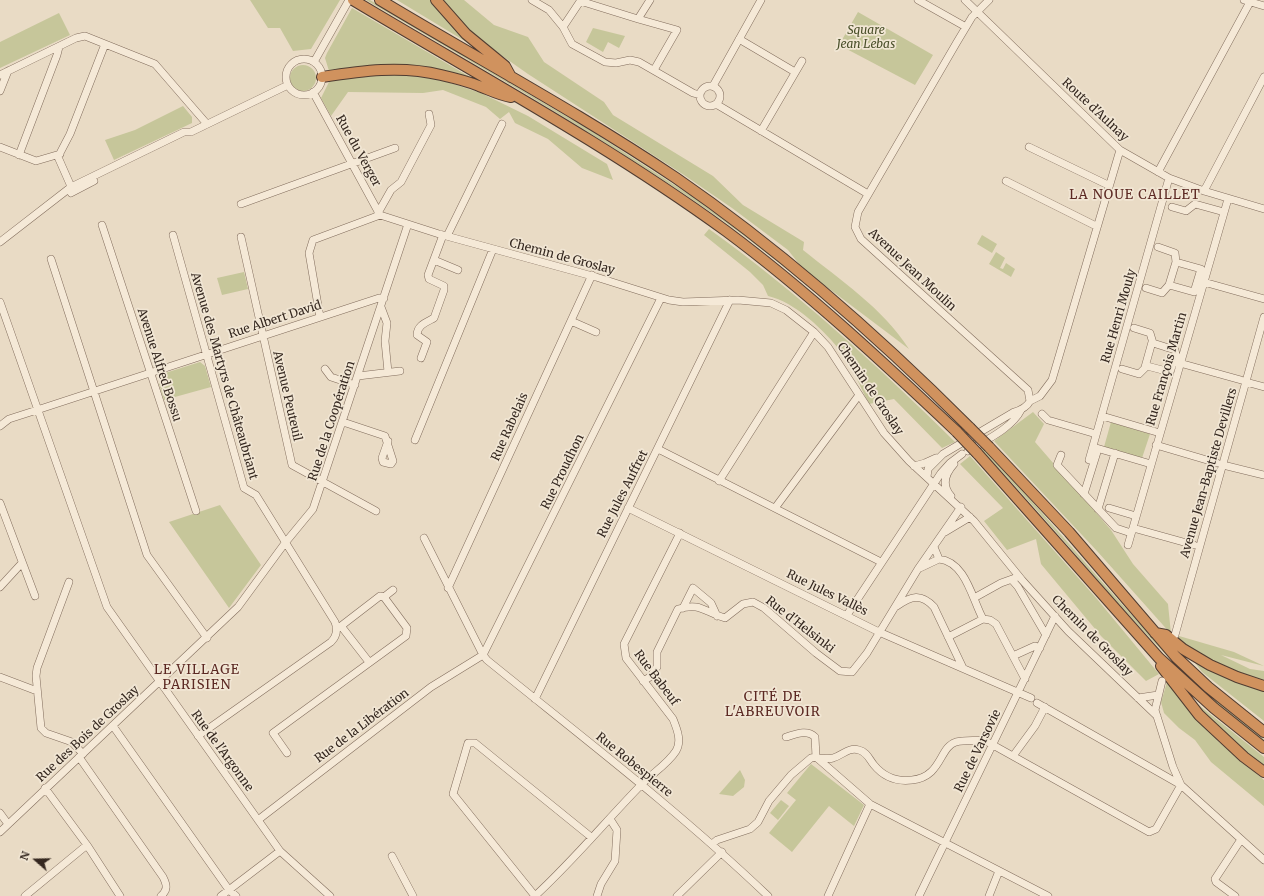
<!DOCTYPE html>
<html>
<head>
<meta charset="utf-8">
<style>
	body { margin:0 }
	#map { position:relative; width:1264px; height:896px; overflow:hidden; background:#e9dbc5; font-family:Merriweather,serif }
	canvas { display:block }
	.north { position:absolute; left:16px; top:840px; width:40px; height:40px; -webkit-text-stroke:3px #f1e6d4; paint-order:stroke; rotate:290deg; font-size:11px; font-weight:700; line-height:16px; text-align:center; color:#34271f }
	.north::after { content:''; display:block; margin:auto; width:14px; height:18px; background:#34271f; clip-path:polygon(50% 0,100% 100%,50% 72%,0 100%) }
</style>
</head>
<body>
<div id="map">
<canvas width="1264" height="896"></canvas>
<div class="north">N</div>
</div>
<script>
const c = document.querySelector('canvas').getContext('2d');
c.lineJoin = 'round';
function fillPath(path, color) { c.fillStyle = color; c.fill(path, 'evenodd'); }
function strokePath(path, color, width, dash) { c.strokeStyle = color; c.lineWidth = width; c.lineCap = dash ? 'butt' : 'round'; c.setLineDash(dash || []); c.stroke(path); }
function label(font, color, halo, rows, align = 'center') {
  c.font = font + ' Merriweather,serif'; c.lineWidth = 3.5; c.setLineDash([]); c.textBaseline = 'middle'; c.strokeStyle = halo; c.fillStyle = color; for (const [text, x, y, turn = 0] of rows) {
    c.save(); c.translate(x, y); c.rotate((+turn || 0) * Math.PI / 180); c.textAlign = isNaN(turn) ? turn : align; if (halo) c.strokeText(text, 0, 0); c.fillText(text, 0, 0); c.restore();
  }
}
fillPath(new Path2D(`
	M250,0H340L311,49L293,51L280,28H268Z
	M366,0H370L593,132L693,197L749,238L831,303L894,362C840,313 785,265 725,222C610,141 487,71 366,0Z
	M397,0H432L473,46Z
	M441,0H464L494,25L528,37L544,62L604,102L613,115L713,176L743,205L804,242L803,250C840,280 883,308 909,349L803,269L788,250L732,208L684,175L528,74L491,48L461,23Z
	M352,8L482,84L427,68L385,64L329,71L325,58L327,53Z
	M858,12L933,55L915,85L839,45Z
	M59,13L70,35L0,68V42Z
	M593,28L625,36L619,48L608,42L603,52L586,42Z
	M290 78a13 13 0 1 1 26 0a13 13 0 1 1-26 0Z
	M399,73L438,79L481,93L528,116L607,164L613,180L582,168L548,139L515,123L509,112L500,119L486,107L443,90L423,93L348,92L331,116L321,98L331,78Z
	M183,106L192,117V123L114,160L105,140L135,130Z
	M709,229C798,293 877,365 955,442L942,448L894,399L869,404C860,387 853,367 842,353C825,331 795,302 768,296L763,285L750,272L704,235Z
	M982,235L997,244L992,253L977,244Z
	M996,252L1005,258L1000,268L1003,269L1006,263L1015,269L1011,277L989,264Z
	M244,272L248,289L222,295L217,278Z
	M200,362L205,366L211,387L164,400L159,384L162,374Z
	M902,368C945,410 988,452 1028,497C1103,581 1173,671 1264,739V741C1183,682 1121,606 1055,531C1006,475 955,421 902,368Z
	M1033,412L1044,424L1035,442L1111,530L1133,564L1168,604L1171,634L1097,551L994,441Z
	M1111,422L1150,434L1142,458L1104,447Z
	M970,456L1097,599L1159,674L1146,681L1101,636L1041,564L1036,539L1007,550L984,521L1003,508L960,464Z
	M220,505L261,565L229,608L169,522Z
	M1179,636L1234,652L1264,666L1221,655L1250,669L1264,671V680L1199,659L1178,640Z
	M1193,660L1233,681L1264,689V721L1202,672Z
	M1167,682L1218,741L1264,780V806L1211,762L1195,740L1179,728L1164,713L1161,702Z
	M1195,702L1264,757V769L1206,718Z
	M811,764L864,805L854,826L829,806L792,852L769,833L796,800L787,793Z
	M740,770L745,780L744,787L733,796L719,794Z
	M781,800L789,806L778,820L770,813Z`), '#c6c69a');
const minor = new Path2D(`
	M532,0L549,10L563,27L572,44L605,62L616,63L630,60L639,62L693,93L700,95
	M918,0L966,27
	M965,0L1120,150L1169,178L1204,191L1264,209
	M989,0L972,17L957,42L858,212L855,227L861,239L1028,390L1030,401
	M1244,0L1264,6
	M580,1L638,19L650,0
	M638,19L677,30L654,70
	M563,27L581,0
	M739,39L795,72
	M286 77a18 18 0 1 1 36 0a18 18 0 1 1-36 0Z
	M314,62L349,0
	M0,75L76,38L85,36L155,64L207,124
	M700 96a10 10 0 1 1 20 0a10 10 0 1 1-20 0Z
	M713,86L761,0
	M0,91L8,71
	M313,92L380,215L439,234L596,277L669,300L683,302L738,300L771,303L786,310L814,332L828,347L884,433L909,461L974,521L1022,580L1068,631L1157,716
	M716,104L868,194
	M761,131L802,61
	M0,147L36,161L60,154
	M1029,147L1108,185
	M19,155L57,55L59,47
	M1158,172L1250,2
	M1006,181L1096,226
	M73,191L58,157L70,134L105,44
	M1204,191L1264,77
	M71,193L94,181
	M241,204L395,148
	M1172,207L1186,211L1195,204L1224,212
	M378,213L391,190L401,182L431,125L429,114
	M102,225L196,511
	M173,235L244,488L256,495L335,622C338,630 337,636 331,642L198,736
	M447,236L502,124
	M241,237L292,465L376,511
	M0,242L71,187L184,132H191L288,85
	M51,259L147,555L207,638
	M434,260L458,270
	M1200,281L1264,299
	M1169,285L1176,262
	M1146,288L1162,293L1169,285L1194,292L1201,269L1176,262L1175,253L1158,247
	M0,302L107,607L280,851L330,896
	M381,307L387,323L385,341L388,372
	M320,317L309,253L313,240L380,215
	M571,321L596,332
	M421,358L427,342L417,335C417,325 427,322 434,318L444,290V286L429,279L428,275L443,235
	M1176,362L1241,380
	M1145,367L1152,342
	M325,369L331,377L355,385
	M1122,369L1139,374L1147,366L1170,372L1176,355L1175,350L1153,343L1150,333L1134,328
	M358,376L400,371
	M1246,382L1264,387
	M1030,401L1040,396L1052,380L1120,150
	M1042,414L1048,420L1096,434
	M1102,416L1160,433
	M343,422L385,436L393,461L391,464L383,462L382,458L388,441
	M0,426L9,419L37,410L379,298H384
	M415,440L493,249
	M1156,445L1217,463
	M1093,447L1151,464
	M658,449L881,562
	M968,451C986,440 1012,428 1021,410
	M1061,455L1057,465L1116,528L1131,533
	M1089,460L1169,178
	M1223,465L1264,475
	M914,466L925,463L936,458
	M927,477L928,469L943,454L1014,412C1021,410 1027,407 1030,401
	M719,481L814,332
	M1084,494L1098,449
	M951,496C941,485 945,474 954,464
	M0,503L35,596
	M628,508L879,632L1031,698
	M775,508L859,395
	M1109,508L1136,516
	M1098,509L1115,453
	M1133,528L1194,545
	M945,532L970,517
	M424,538L483,655L487,660C582,737 679,811 768,896
	M1128,545L1228,199
	M934,547L939,559C966,562 972,599 983,619L990,620L996,624L1025,679
	M920,568L939,559
	M1012,580L1018,587L1046,635
	M69,582L37,668L36,676L41,728L46,733L72,742L83,754
	M0,587L22,563
	M448,588L592,275
	M974,598L1001,583L1015,578
	M897,606C911,596 921,593 934,607L963,668
	M683,608L693,588L711,603L717,616
	M847,615L941,473L950,463L962,454
	M341,626L380,596L384,597L393,590
	M341,626L369,662
	M1175,635L1264,317
	M948,637L983,619
	M1013,656L1035,646L1040,648
	M0,677L37,691
	M643,681L650,677L657,667V652L678,609C701,602 704,612 725,618L743,604L753,602L764,608L816,653L840,671L852,672L867,653L918,569L961,507
	M1162,681L1155,710L1173,767L1181,785L1264,860
	M1138,698L1158,695
	M535,699L730,300
	M113,726L229,890L236,896
	M786,737C796,734 807,729 815,737L816,757
	M287,753L273,733L406,636L407,628L384,597
	M1013,756L1035,726L1045,707
	M79,757L163,877C167,885 168,890 161,896
	M816,757L870,804L1048,896
	M818,758C823,758 829,759 833,758C843,755 848,747 859,750C867,752 869,759 874,765C883,776 896,782 912,780C942,777 939,747 956,742C964,740 975,741 984,740L1149,832L1156,829L1181,785L1037,703
	M45,788L87,845L120,896
	M0,813L8,824
	M258,820L431,687L483,655L661,298
	M0,832L238,607L285,543L313,509L408,224
	M712,844L717,840L750,829L758,822L769,801L791,775L811,758L816,757
	M392,856L413,896
	M25,896L87,845
	M221,896L280,851
	M535,896C573,861 605,822 641,785C651,774 667,765 676,751C682,741 677,729 673,719L626,658L624,644L680,533
	M535,896L453,794L468,743H475L591,837
	M597,896L601,884L615,861L617,830L610,819
	M677,896L722,852
	M828,896L870,804
	M919,896L1055,616
	M989,896L999,871
	M1235,896L1216,882L1215,879L1240,841`);
const highway = new Path2D(`
	M353,0C478,75 608,145 726,231C808,292 883,362 957,432
	M380,0C478,59 581,114 676,178C782,251 879,337 970,428
	M436,0L466,34L505,66L511,77
	M322,77C361,71 401,65 441,75C454,78 467,81 479,86C490,90 499,95 511,97
	M989,447L1069,532L1176,657L1208,687L1264,732
	M977,453L1159,658L1214,708L1264,748
	M1155,633L1166,635L1183,649L1210,665L1237,677L1264,686
	M1161,666L1199,715L1244,757L1264,772`);
strokePath(minor, '#826d5d', 8);
strokePath(highway, '#503c31', 12);
strokePath(minor, '#f5e9d7', 7);
strokePath(highway, '#d0925e', 10);
const highwayBridge = new Path2D(`
	M970,428L989,447
	M957,432L977,453`);
strokePath(highwayBridge, '#503c31', 12, []);
strokePath(highwayBridge, '#d0925e', 10);
label('italic 12px', '#484e28', '#f1e6d4', [
	["Square",866,31],
	["Jean Lebas",866,45]
]);
label('12px', '#34271f', '#f1e6d4', [
	["Route d'Aulnay",1095,110,43],
	["Rue du Verger",358,151,61],
	["Chemin de Groslay",562,257,15],
	["Avenue Jean Moulin",912,270,43],
	["Rue Henri Mouly",1119,316,-74],
	["Rue Albert David",275,320,-18],
	["Avenue Alfred Bossu",159,365,72],
	["Rue François Martin",1167,369,-74],
	["Avenue des Martyrs de Châteaubriant",224,376,74],
	["Chemin de Groslay",870,389,56],
	["Avenue Peuteuil",287,396,77],
	["Rue de la Coopération",332,421,-72],
	["Rue Rabelais",510,427,-66],
	["Rue Proudhon",563,472,-64],
	["Avenue Jean-Baptiste Devillers",1209,473,-74],
	["Rue Jules Auffret",623,494,-63],
	["Rue Jules Vallès",827,593,26],
	["Rue d'Helsinki",800,625,38],
	["Chemin de Groslay",1092,636,45],
	["Rue Babeuf",656,678,53],
	["Rue de la Libération",362,726,-37],
	["Rue des Bois de Groslay",88,734,-43],
	["Rue de l'Argonne",222,751,54],
	["Rue de Varsovie",978,751,-64],
	["Rue Robespierre",634,765,39]
]);
c.letterSpacing = '1px';
label('13px', '#5c2923', '#f1e6d4', [
	["LA NOUE CAILLET",1135,195],
	["LE VILLAGE",197,670],
	["PARISIEN",197,685],
	["CITÉ DE",773,697],
	["L'ABREUVOIR",773,712]
]);
c.letterSpacing = '0px';
</script>
</body>
</html>
